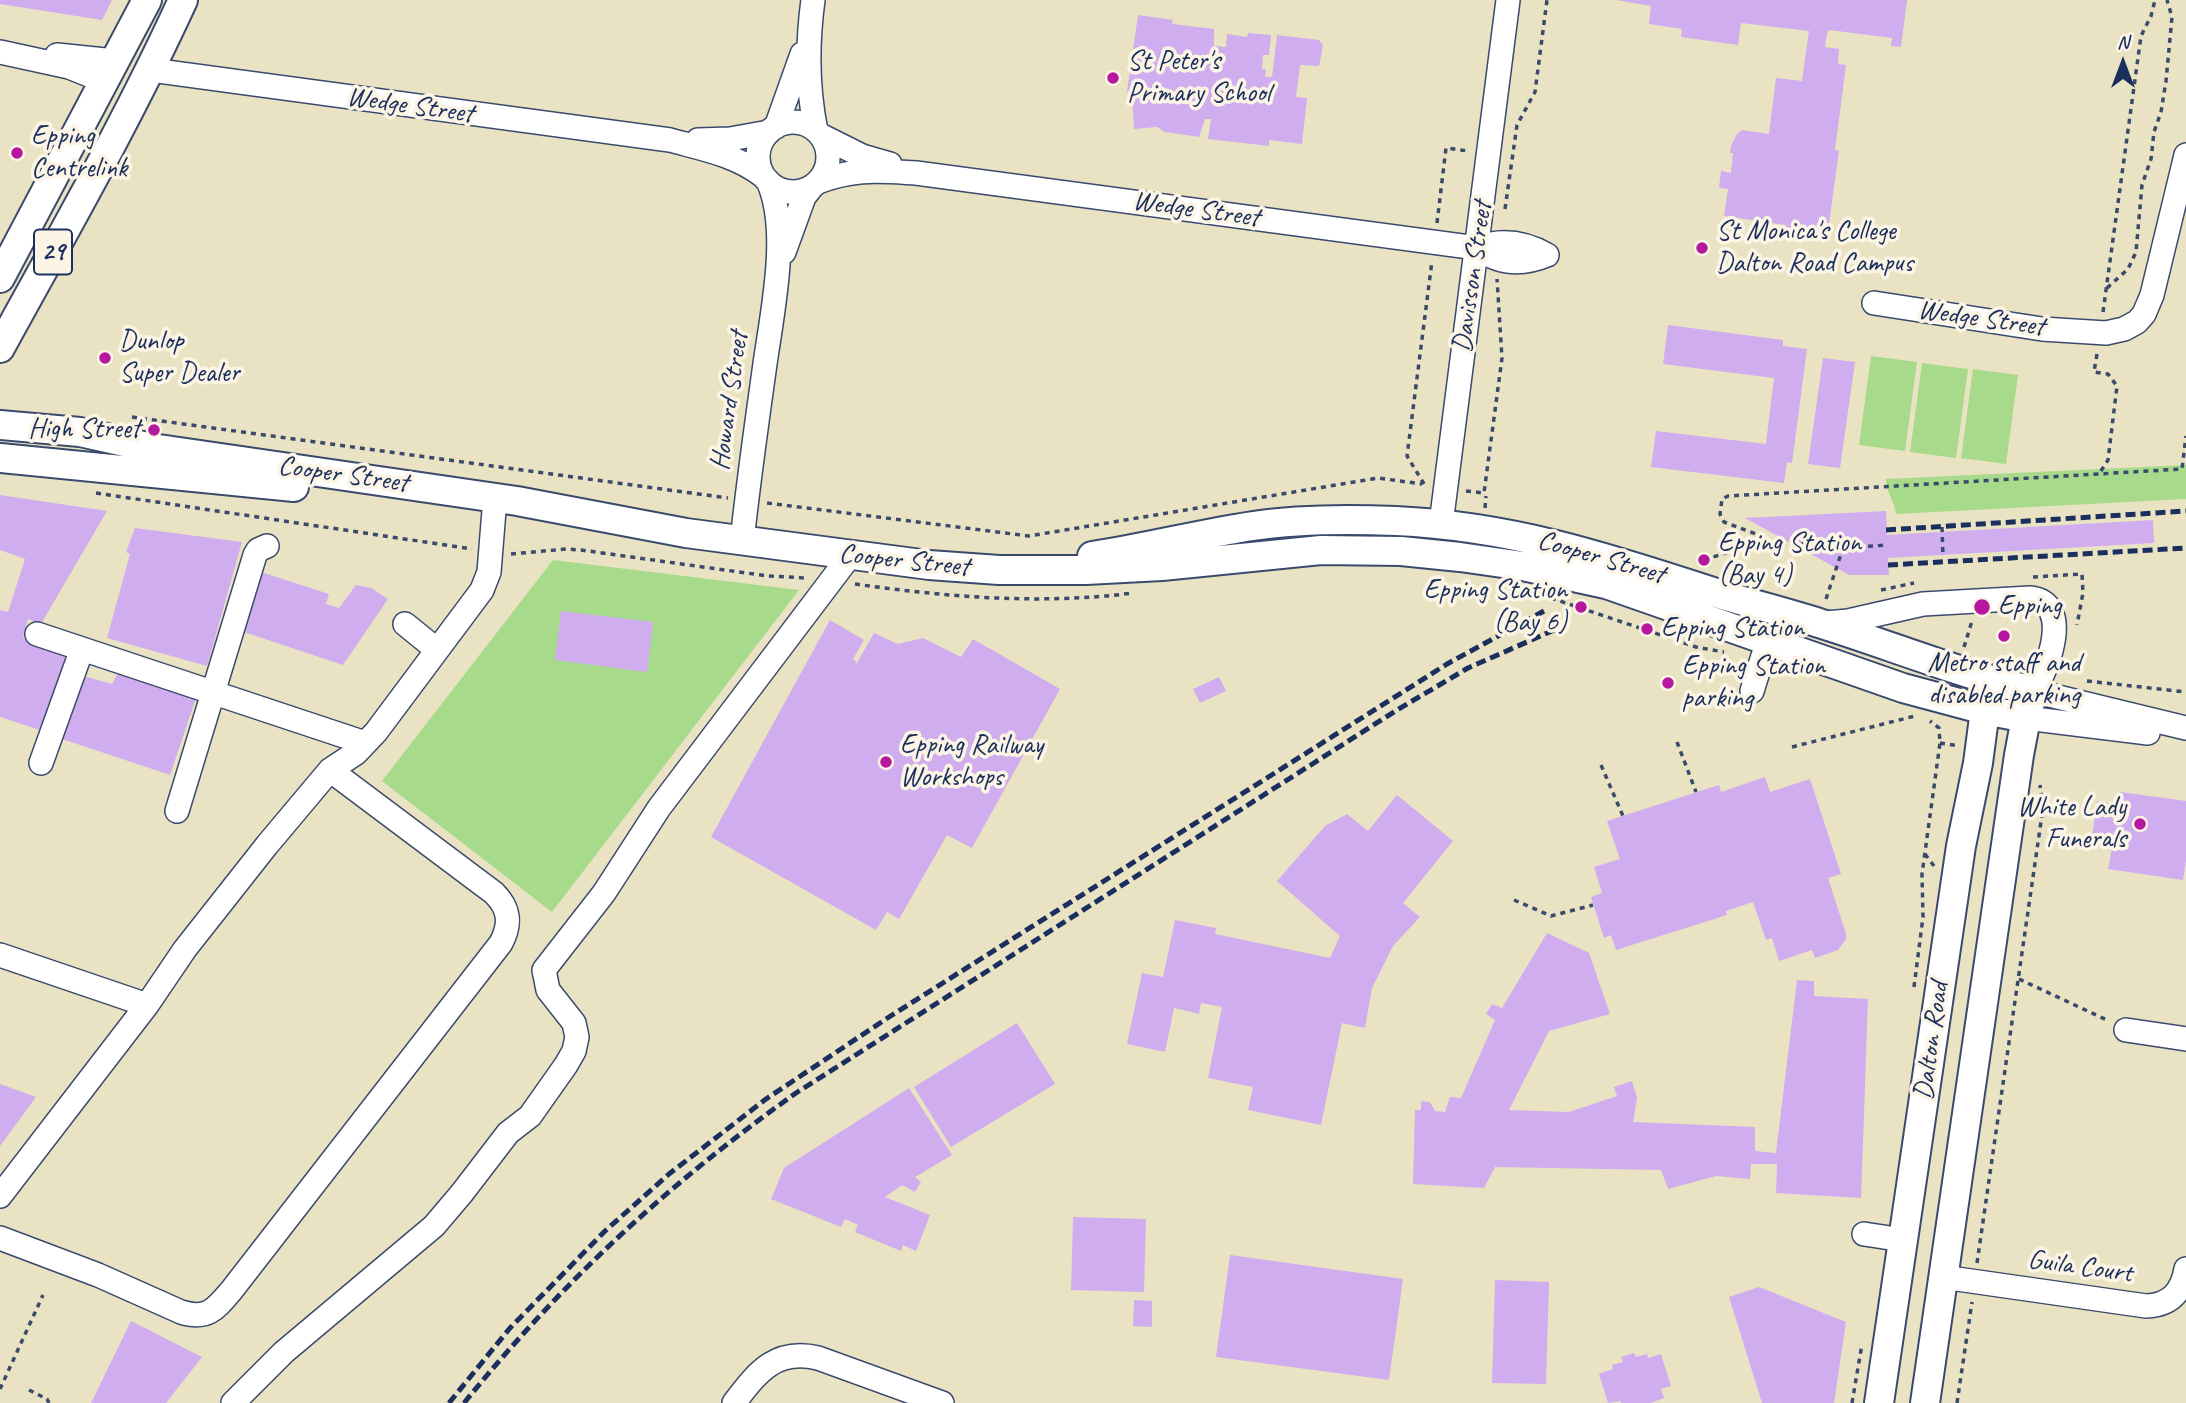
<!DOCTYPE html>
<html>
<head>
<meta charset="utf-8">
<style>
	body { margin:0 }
	#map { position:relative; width:2186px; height:1403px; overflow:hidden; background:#eae3c3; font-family:Caveat,sans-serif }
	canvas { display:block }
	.north { position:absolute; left:2088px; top:28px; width:70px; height:70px; -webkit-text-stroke:5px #fcf5e5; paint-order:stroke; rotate:0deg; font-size:19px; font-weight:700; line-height:28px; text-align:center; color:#1b2f5e }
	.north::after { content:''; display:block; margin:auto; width:24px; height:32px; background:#1b2f5e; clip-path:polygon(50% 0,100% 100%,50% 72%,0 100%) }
</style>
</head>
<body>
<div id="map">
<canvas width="2186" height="1403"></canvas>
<div class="north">N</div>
</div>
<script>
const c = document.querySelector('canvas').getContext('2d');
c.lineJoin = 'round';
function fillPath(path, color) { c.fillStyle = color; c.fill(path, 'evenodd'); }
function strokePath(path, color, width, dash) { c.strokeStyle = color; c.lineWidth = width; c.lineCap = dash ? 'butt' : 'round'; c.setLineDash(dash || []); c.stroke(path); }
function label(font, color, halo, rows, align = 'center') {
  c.font = font + ' Caveat,sans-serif'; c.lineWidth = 7; c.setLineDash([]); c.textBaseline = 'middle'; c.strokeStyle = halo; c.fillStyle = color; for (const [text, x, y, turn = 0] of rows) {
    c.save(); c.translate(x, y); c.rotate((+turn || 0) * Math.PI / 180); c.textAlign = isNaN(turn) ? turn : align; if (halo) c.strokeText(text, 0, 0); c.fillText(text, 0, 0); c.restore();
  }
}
fillPath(new Path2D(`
	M1871,356L1917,362L1905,451L1859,445Z
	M1922,363L1968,369L1956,458L1910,452Z
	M1973,369L2018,375L2006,464L1961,458Z
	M2186,465V499L1896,514C1894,500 1886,492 1886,479Z
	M553,560L799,590L552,912L382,781Z`), '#a7da8a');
fillPath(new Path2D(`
	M0,0H112L102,20L0,4Z
	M1616,0H1907L1901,47L1891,46L1892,38L1829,30L1827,34L1825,47L1839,49L1838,64L1846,65L1835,150L1839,151L1828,230L1813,227L1811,238L1785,235L1786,225L1724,216L1728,189L1719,188L1721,171L1731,173L1733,153H1730L1731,146L1737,134L1742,130L1769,134L1776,78L1802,81L1809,31L1741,23L1738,45L1681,37L1682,29L1649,24L1651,6Z
	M1138,15L1173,20L1172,24L1214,29V46L1226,47L1227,34L1247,37L1248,33L1271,35L1269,55H1263L1262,69H1266L1265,77H1272L1277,35L1319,40L1323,45L1319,66L1300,65L1296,97L1307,98L1302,144L1269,140V146L1208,139L1211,119H1205L1199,137L1165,132L1157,127L1134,129L1132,93L1127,92Z
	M1668,325L1783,340V346L1807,349L1792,463L1787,462L1784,483L1651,467L1656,431L1766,444L1774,378L1663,364Z
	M1823,358L1855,362L1840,468L1808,464Z
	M0,495L107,511L41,624L28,619L23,638L63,653L66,659L43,731L0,717V610L8,612L25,559L0,550Z
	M1886,511L1887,535L2153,520L2154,543L1888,558L1889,575H1849L1745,518Z
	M135,528L242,542L207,666L107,638L130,554L126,552Z
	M261,572L329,594L326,604L339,608L356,585L371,588L388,599L343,665L241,631Z
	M561,611L653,622L647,672L555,660Z
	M830,620L864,640L853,659L857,663L874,633L898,644L923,638L961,657L973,639L1060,689L972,848L947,835L899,919L887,912L876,930L711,837Z
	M119,671L196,698L170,775L62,739L81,680L87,677L112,684Z
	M1219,677L1226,691L1200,703L1193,689Z
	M1765,777L1770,792L1810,779L1841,874L1828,878L1846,934V939L1838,950L1815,958L1812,950L1779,961L1772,938L1766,940L1753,902L1726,911L1727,915L1616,950L1611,935L1604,938L1591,897L1602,893L1594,867L1620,859L1607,821L1719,785L1721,792Z
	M2120,792L2186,801V861L2183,880L2108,869L2112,848L2091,844L2097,801L2119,805Z
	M1397,795L1453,841L1403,903L1420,917L1393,946L1372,988L1365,1028L1342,1023L1321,1125L1248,1110L1253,1087L1208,1078L1222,1007L1201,1003L1199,1014L1174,1008L1165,1052L1127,1044L1142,973L1163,977L1175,920L1216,928L1215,934L1330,958L1340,936L1277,881L1325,826L1347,814L1368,831Z
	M1547,933L1589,953L1610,1014L1549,1031L1509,1110L1569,1112L1617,1096L1614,1087L1632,1081L1637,1098L1633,1122L1755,1127V1151L1776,1153L1797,980L1814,981V996L1868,999L1861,1198L1776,1193L1777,1164H1751L1750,1179L1716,1176L1668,1189L1661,1170L1495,1167L1484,1188L1413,1184L1415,1110H1421V1101L1430,1102L1435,1111L1445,1112L1450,1097L1461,1098L1495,1020L1486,1014L1492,1004L1502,1008Z
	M1017,1023L1055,1084L951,1147L914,1087Z
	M0,1084L36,1097L0,1146Z
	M909,1088L952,1155L915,1177L921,1182L915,1192L902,1185L885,1197L930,1215L916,1251L903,1245L901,1251L855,1232L858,1225L845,1219L841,1227L771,1199L784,1168Z
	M1073,1217L1146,1219L1144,1292L1071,1290Z
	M1230,1255L1403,1279L1389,1380L1216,1357Z
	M1495,1280L1549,1282L1546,1384L1492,1383Z
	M1759,1287L1846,1322L1834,1403H1762L1729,1297Z
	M1134,1300L1152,1301V1327L1133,1326Z
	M131,1321L202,1357L166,1403H91Z
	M1634,1353L1636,1357L1647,1354L1648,1358L1661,1354L1671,1386L1661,1389L1664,1398L1651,1403H1621V1401L1608,1403L1599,1374L1613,1369L1612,1365L1623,1362L1621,1357Z`), '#cfadee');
const minor = new Path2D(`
	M813,0C807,44 807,87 816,131
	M0,52L69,67L104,81
	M57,55L115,61
	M151,70L670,140C703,149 736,155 763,176
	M758 157a35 35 0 1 1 70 0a35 35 0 1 1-70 0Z
	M776,127L802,54
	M820,135L862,156L890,164
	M698,140L730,139L769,132
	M818,182C854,168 879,171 916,173L1477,248C1501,239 1524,242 1547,255
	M1477,248C1499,264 1521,266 1547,255
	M784,252L804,197L811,188
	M1874,303L2042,329L2106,333L2124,329L2137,322L2144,314L2152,295L2186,155
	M1441,524L1508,0
	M742,541C748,485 756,428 764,371C771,317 791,232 768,181
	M1826,623L1848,621L1923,604L2030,598C2073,602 2049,669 2033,691L2186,728
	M405,624L437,650
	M37,634L365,743
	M1752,691L1768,640
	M2026,718L2148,733
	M41,763L82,649
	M177,811L255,555L258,550L267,546
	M0,955L147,1005
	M2126,1030L2186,1039
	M0,1196L147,1005L185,949L267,845L330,770L356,753L376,732L482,590L489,572L495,498
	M1864,1234L1903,1240
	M0,1238L98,1275L181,1312C207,1320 215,1310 231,1291L501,943C511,924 510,909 494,893L330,770
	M1943,1277L2146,1306C2170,1305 2182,1292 2186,1269
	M233,1403L284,1352L434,1226L462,1193L508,1133L530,1116L566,1065L574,1051L577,1037L574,1023L548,990L544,970L604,893L659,808L849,557
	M734,1403C757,1373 775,1348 818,1358L942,1403`);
const major = new Path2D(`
	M0,278L147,0
	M0,348C63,233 128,120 183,0
	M0,425L80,432L152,448L517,501L686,533L929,565L999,570H1086L1162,566L1321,550L1401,551L1460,557L1523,566L1606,584L1903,688L1985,710L2026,718
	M0,458L294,487
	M1092,556C1146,548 1199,534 1253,526C1299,519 1349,519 1396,521C1509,526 1603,556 1710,591C1747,603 1785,612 1822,624C1892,646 1961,674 2033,691L2026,718L2019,755L1925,1403
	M1879,1403L1961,846L1978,763L1985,710L1991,694`);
strokePath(minor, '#3a4a6d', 26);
strokePath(major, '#3a4a6d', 32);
strokePath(new Path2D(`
	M1505,209L1517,125L1535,92L1547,0
	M1437,223L1446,148L1468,151
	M2107,288L2128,269L2136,252L2142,185L2151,159L2154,132L2161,112L2166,81L2172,17L2167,0
	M2103,312L2141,36L2151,16L2155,0
	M2097,354L2094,372L2108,374L2117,386L2108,460L2099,474
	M132,417L728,498
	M1424,484L1407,456L1432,261
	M1466,491L1484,493L1502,358L1497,279
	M96,493L472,549
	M767,503L1029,536L1378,478L1422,484
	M1485,508L1486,496
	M1942,527L1943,556
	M1760,542L1756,534L1724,522L1720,514L1722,499L1728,496L2182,469L2186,436
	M1858,547L1887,545
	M511,554L566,549L581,550L768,576L806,578
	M1704,560L1760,542L1857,547
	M2033,577L2082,574L2083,593L2077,625
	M855,584C947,597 1041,605 1133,593
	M1881,590L1914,583
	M1551,598L1696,647L1724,652
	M1826,599L1843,548
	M1964,647L1972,621
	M2087,681L2186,692
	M1677,742L1696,792
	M1940,743L1959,746
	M1792,747L1915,716
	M1601,765L1623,816
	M1925,854L1934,866
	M1514,900L1551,916L1593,905
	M2019,979L2109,1021
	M1914,987L1923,917L1922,874L1940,743L1939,728L1930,721
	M1977,1263L2043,808L2040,785
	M0,1389L43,1295
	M29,1390L47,1399L49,1403
	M1852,1403L1862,1344
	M1957,1403L1972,1302`), '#3a4a6d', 3.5, [5, 5]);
strokePath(minor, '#fff', 23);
strokePath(major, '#fff', 28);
strokePath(new Path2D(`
	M1886,530L2186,511
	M1888,565L2186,548
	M449,1403L510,1328L605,1231L669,1174L766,1099L889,1017L1447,664L1544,611
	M464,1403C563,1281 668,1184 796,1093L1397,710L1468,668L1570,623`), '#1b2f5e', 5, [10, 5]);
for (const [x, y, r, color] of [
	[1113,78,7,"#b5179e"],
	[17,153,7,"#b5179e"],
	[1702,248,7,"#b5179e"],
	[105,358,7,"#b5179e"],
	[154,430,7,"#b5179e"],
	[1704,560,7,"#b5179e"],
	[1581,607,7,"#b5179e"],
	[1982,607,9,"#b5179e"],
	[1647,629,7,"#b5179e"],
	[2004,636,7,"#b5179e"],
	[1668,683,7,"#b5179e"],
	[886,762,7,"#b5179e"],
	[2140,824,7,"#b5179e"]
]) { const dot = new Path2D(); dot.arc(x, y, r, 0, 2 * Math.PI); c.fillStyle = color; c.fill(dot); strokePath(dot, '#fcf5e5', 2.5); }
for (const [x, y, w] of [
	[53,252,38]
]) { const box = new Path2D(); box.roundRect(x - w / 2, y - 22.5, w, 45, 5); c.fillStyle = '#fcf5e5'; c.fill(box); strokePath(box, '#1b2f5e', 2); }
label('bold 26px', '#1b2f5e', null, [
	["29",53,252]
]);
label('28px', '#1b2f5e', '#fcf5e5', [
	["St Peter's",1127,62],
	["Primary School",1127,94],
	["Epping",31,137],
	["Centrelink",31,169],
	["St Monica's College",1716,232],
	["Dalton Road Campus",1716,264],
	["Dunlop",119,342],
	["Super Dealer",119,374],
	["High Street",140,430,"right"],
	["Epping Station",1718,544],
	["(Bay 4)",1718,576],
	["Epping Station",1567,591,"right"],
	["(Bay 6)",1567,623,"right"],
	["Epping",1998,607],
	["Epping Station",1661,629],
	["Metro staff and",2004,664,"center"],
	["disabled parking",2004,696,"center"],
	["Epping Station",1682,667],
	["parking",1682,699],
	["Epping Railway",900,746],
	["Workshops",900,778],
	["White Lady",2126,808,"right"],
	["Funerals",2126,840,"right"]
], 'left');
label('28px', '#1b2f5e', '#fcf5e5', [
	["Wedge Street",410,106,8],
	["Wedge Street",1196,210,8],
	["Davisson Street",1473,277,-82],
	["Wedge Street",1981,319,8],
	["Howard Street",730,401,-82],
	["Cooper Street",343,475,8],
	["Cooper Street",1601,558,16],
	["Cooper Street",904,561,6],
	["Dalton Road",1932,1041,-82],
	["Guila Court",2080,1267,8]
]);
</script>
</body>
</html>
